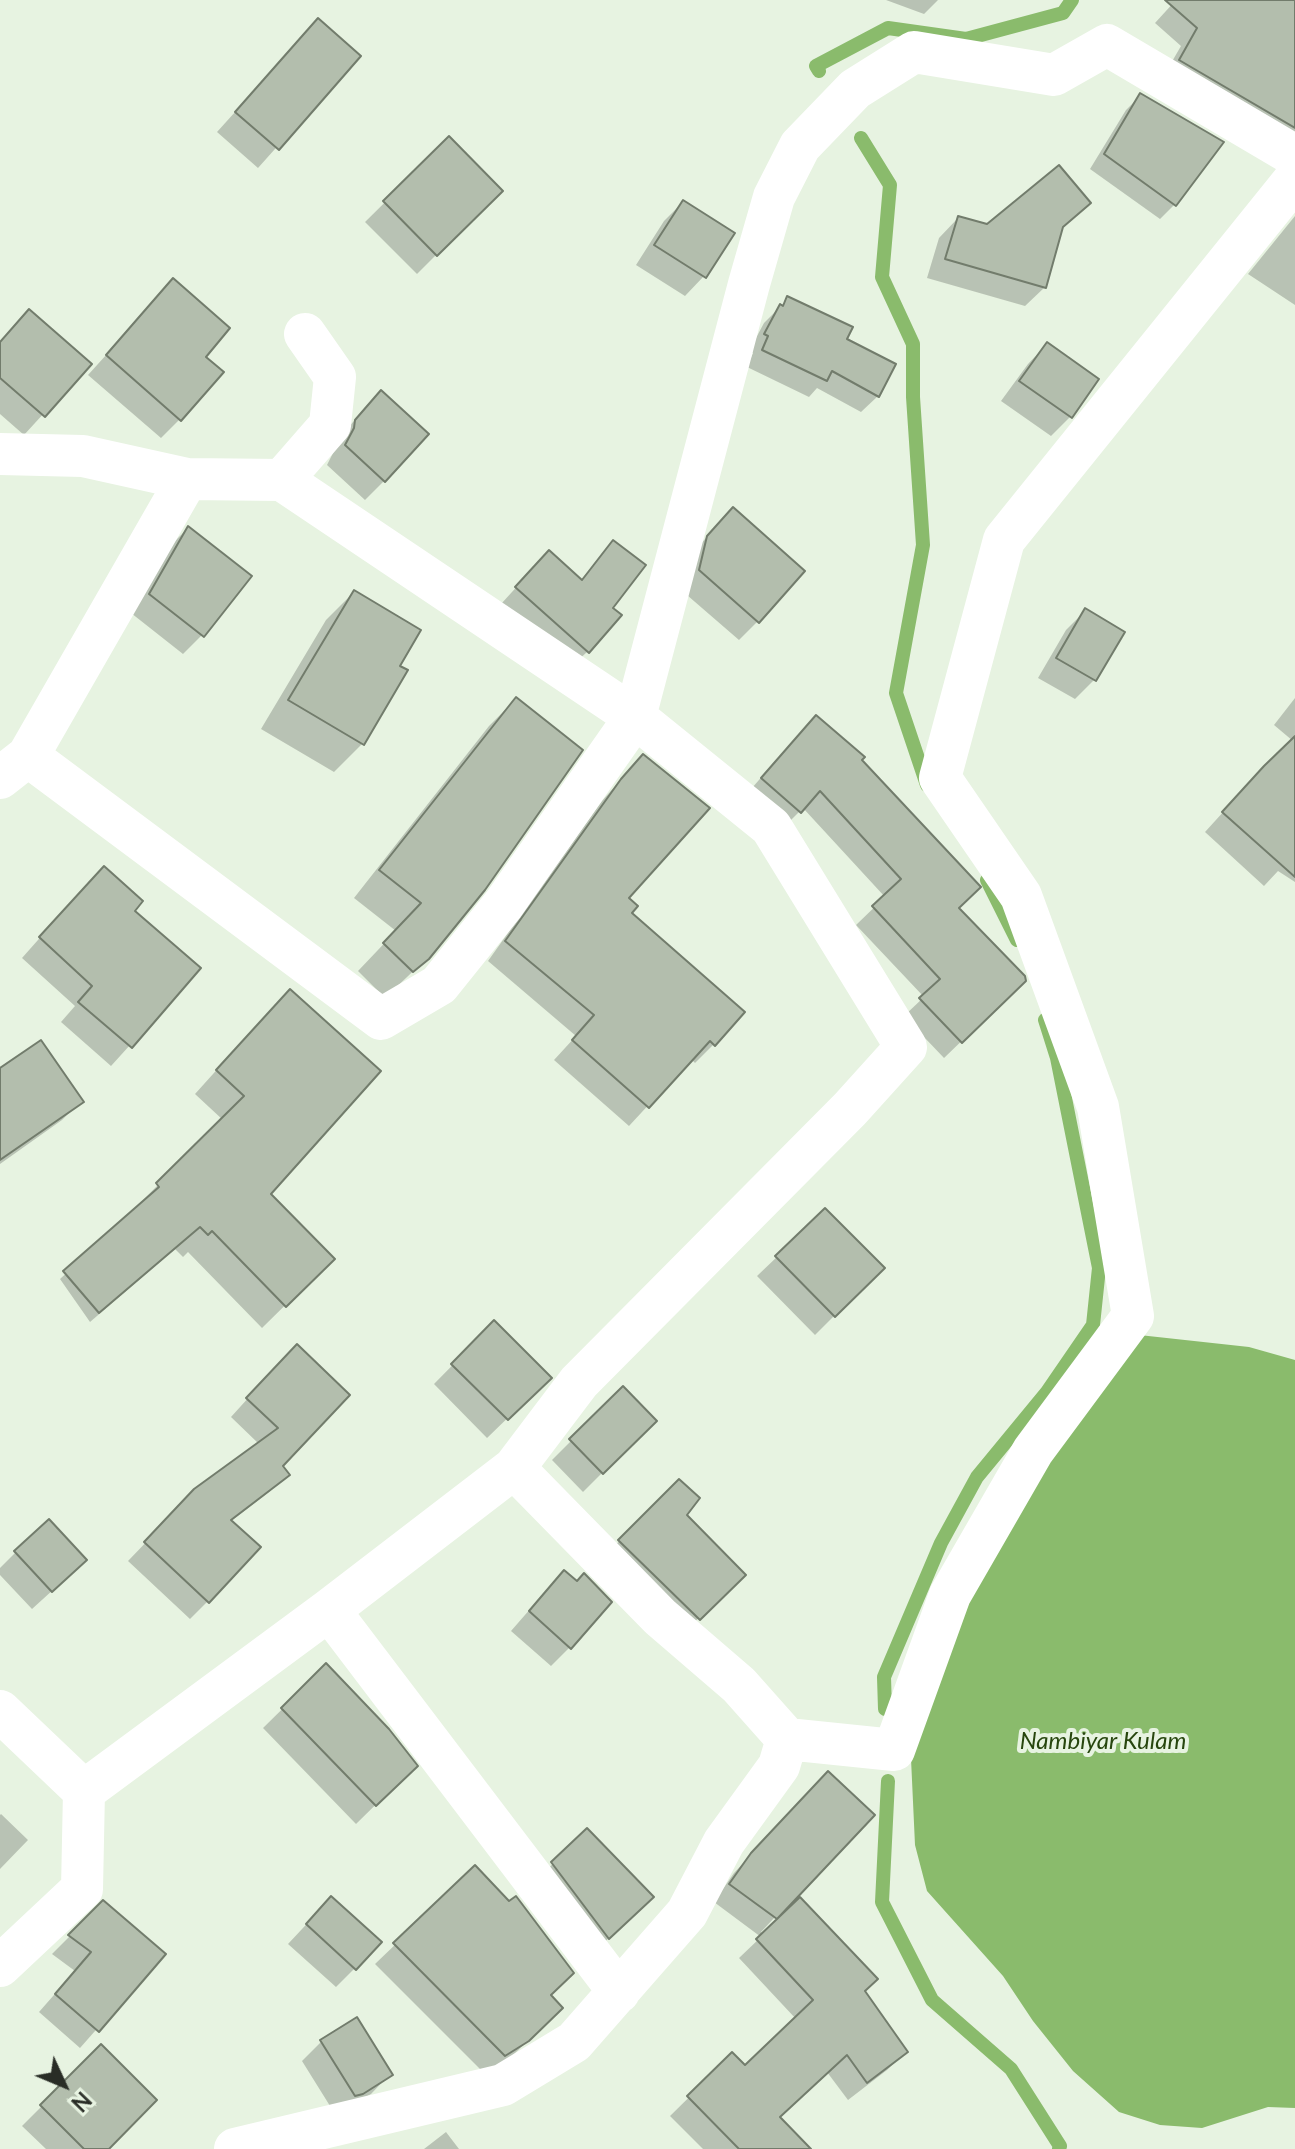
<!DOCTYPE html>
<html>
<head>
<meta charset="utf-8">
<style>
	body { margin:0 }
	#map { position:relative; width:1295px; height:2149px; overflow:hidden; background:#e7f3e1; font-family:Lato,sans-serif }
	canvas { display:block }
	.north { position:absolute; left:24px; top:2045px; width:80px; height:80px; -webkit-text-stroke:6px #e7f3e1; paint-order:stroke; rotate:134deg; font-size:22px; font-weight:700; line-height:32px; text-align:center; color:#292d26 }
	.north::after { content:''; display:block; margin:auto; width:28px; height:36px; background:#292d26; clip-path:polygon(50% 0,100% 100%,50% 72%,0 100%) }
</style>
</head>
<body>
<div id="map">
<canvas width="1295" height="2149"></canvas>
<div class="north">N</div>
</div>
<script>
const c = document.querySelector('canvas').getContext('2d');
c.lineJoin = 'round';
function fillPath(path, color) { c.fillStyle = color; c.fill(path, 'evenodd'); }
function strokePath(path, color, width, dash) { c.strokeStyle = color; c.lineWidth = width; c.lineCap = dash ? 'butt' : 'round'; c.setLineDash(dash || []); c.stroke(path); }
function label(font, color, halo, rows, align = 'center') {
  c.font = font + ' Lato,sans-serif'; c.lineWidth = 8; c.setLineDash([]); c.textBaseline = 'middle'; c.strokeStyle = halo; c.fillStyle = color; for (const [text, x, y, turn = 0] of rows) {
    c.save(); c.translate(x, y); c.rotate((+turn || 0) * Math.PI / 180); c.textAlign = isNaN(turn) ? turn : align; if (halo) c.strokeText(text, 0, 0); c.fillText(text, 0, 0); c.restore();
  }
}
fillPath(new Path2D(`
	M1130,1334L1249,1347L1295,1360V2108L1268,2107L1202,2128L1160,2125L1119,2112L1073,2071L1033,2021L1003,1976L927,1891L915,1845L910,1737L917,1675Z`), '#8abb6c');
fillPath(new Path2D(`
	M886,0H938L924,14Z
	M1176,0H1295V146L1163,77L1181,46L1155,23Z
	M318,20L358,56L258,168L217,132Z
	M1141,95L1175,204L1160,219L1090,169L1126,110Z
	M449,139L500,191L417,274L365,222Z
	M683,202L704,276L685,296L636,265L664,221Z
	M1089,203L1060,230L1045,287L1025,306L927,278L939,238L958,218L988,227Z
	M1295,216V305L1248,274Z
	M173,281L203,357L180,419L161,438L88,375Z
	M788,299L845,340L878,396L861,412L817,388L809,397L747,367L753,353L749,351L764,323Z
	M10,330L89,364L24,435L0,414V342Z
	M1047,344L1070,417L1051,436L1001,401L1028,364Z
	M362,412L384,481L365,500L327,465L335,449L336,441Z
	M188,528L202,635L183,654L131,613L169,547Z
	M714,529L758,621L739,640L680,589L689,557Z
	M613,542L588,651L571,667L501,604L533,569L580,581Z
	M354,592L397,666L406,671L362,744L334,772L261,729L326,620Z
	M1085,611L1123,633L1094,680L1075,699L1038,678L1066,630Z
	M1295,698V882L1278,871L1264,886L1205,832L1245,788L1293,741L1274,725Z
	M516,699L428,957L385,998L358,971L396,931L354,898L489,726Z
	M799,734L860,760L957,908L1024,981L944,1058L904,1016L924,997L856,925L885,897L803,808L782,829L745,796Z
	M624,776L626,899L630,913L714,1044L695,1063L691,1059L629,1126L554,1060L576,1036L488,961L602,801Z
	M85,887L199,969L111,1066L61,1022L75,1006L22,958Z
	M267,1014L268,1194L332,1259L262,1328L188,1252L183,1257L175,1249L90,1322L60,1279L136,1209L135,1208L223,1120L195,1094Z
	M0,1070L81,1101L62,1120L0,1164Z
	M825,1211L882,1268L815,1335L757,1276Z
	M494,1323L549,1378L487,1438L434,1384Z
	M279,1364L281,1466L287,1475L269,1492L230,1522L208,1601L190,1619L128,1561L177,1510L259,1444L231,1417Z
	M623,1389L654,1421L583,1492L552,1460Z
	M680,1482L684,1515L743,1575L679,1637L600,1560Z
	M16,1552L65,1579L32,1609L0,1575V1568Z
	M545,1592L570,1647L551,1666L511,1631Z
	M326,1666L415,1766L356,1824L263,1728Z
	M811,1790L775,1917L761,1932L906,2052L887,2070L848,2100L827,2072L778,2117L777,2149H703L670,2116L732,2055L745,2068L796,2019L739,1958L761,1937L714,1902L734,1873Z
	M1,1814L28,1840L0,1869V1815Z
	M587,1831L632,1916L589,1957L533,1883Z
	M475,1868L548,1995L561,2008L508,2060L485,2074L375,1964Z
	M331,1898L355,1968L336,1987L288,1944Z
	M103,1903L163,1954L80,2048L39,2012L75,1971L52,1954Z
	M321,2042L390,2074L371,2094L335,2114L302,2061Z
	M101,2047L106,2149H46L22,2126Z
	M446,2132L459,2149H424Z`), '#0003');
strokePath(new Path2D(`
	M819,71L816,66L888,28L966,39L1063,13L1072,0
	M861,138L890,185L882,277L913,344V397L923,545L896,693L927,785
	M987,880L1017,940
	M885,1709L884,1677L941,1543L977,1477L1047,1392L1093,1325L1099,1268L1057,1058L1045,1020
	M888,1781L882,1902L932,2000L1011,2069L1060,2146L1059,2149`), '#8abb6c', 14);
const building = new Path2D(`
	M1165,0H1295V128L1179,60L1197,28Z
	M318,18L361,56L279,150L235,112Z
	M1140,93L1224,142L1176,206L1104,154Z
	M449,136L503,191L437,256L383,201Z
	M1059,165L1091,203L1063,227L1046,288L945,259L958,216L987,224Z
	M683,200L735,233L706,278L654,245Z
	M173,278L230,328L206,357L224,372L181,421L106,355Z
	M787,296L853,327L847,339L896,364L879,397L832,371L827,381L762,350L768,336L764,334L780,304L783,306Z
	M29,309L92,364L45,417L0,378V342Z
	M1047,342L1099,379L1072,418L1019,381Z
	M381,390L429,434L385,482L345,445L354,428L355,420Z
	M733,507L805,571L759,623L699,570L707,536Z
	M188,526L252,576L204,637L149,594Z
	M613,540L646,565L613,608L622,615L589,653L515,587L549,550L582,580Z
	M354,590L421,630L400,666L408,670L364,745L288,700Z
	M1085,608L1125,632L1096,681L1056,658Z
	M516,697L583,750L485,890L429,959L413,972L383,943L421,903L379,870Z
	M816,715L865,757L862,760L981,887L959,908L1025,976L1026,981L962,1043L919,998L940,979L872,906L901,879L820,791L801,813L761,778Z
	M1295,736V877L1222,812L1264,766Z
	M643,754L710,808L629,898L638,906L632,913L745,1012L715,1046L710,1041L649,1108L572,1040L594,1015L505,941L621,779Z
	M104,866L143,901L135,911L201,968L132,1048L78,1002L92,986L39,937Z
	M290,989L381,1071L271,1194L335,1259L286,1307L212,1231L208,1235L200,1227L99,1313L63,1271L159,1187L156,1183L244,1096L216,1070Z
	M41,1040L84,1102L0,1160V1068Z
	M825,1208L885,1268L835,1317L775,1256Z
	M494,1320L552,1378L508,1420L451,1364Z
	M297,1344L350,1395L283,1466L290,1475L231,1520L261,1547L209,1603L144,1542L194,1489L278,1428L246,1398Z
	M623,1386L657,1421L603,1474L569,1439Z
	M679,1479L700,1498L687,1515L746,1575L700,1620L618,1540Z
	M49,1519L87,1560L52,1592L14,1551Z
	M564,1570L577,1581L584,1573L612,1602L571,1649L529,1611Z
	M326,1663L389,1729L418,1766L376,1806L281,1708Z
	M828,1771L875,1815L777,1919L729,1884L751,1853Z
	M587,1828L654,1897L609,1939L551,1862Z
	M475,1865L509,1901L516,1896L574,1973L551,1995L563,2008L529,2041L505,2056L393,1943Z
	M331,1896L382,1942L356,1970L306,1924Z
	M800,1897L878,1979L865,1991L908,2052L867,2083L847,2055L780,2117L811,2149H739L687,2096L732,2052L745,2065L813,2000L756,1939Z
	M103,1900L166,1954L99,2032L55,1994L91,1952L68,1935Z
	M357,2017L393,2075L363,2094L355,2096L320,2040Z
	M101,2044L157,2100L109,2149H84L40,2105Z`);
fillPath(building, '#b3bead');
strokePath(building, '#727c6c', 2);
strokePath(new Path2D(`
	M0,454L83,456L187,479
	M28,756L381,1019L439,985L504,904L635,717L749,284L774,197L800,146L855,89L914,52L1054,75L1107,45L1295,156
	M0,778L28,756L187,479L282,480L330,425L335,377L305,334
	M329,1610L619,1992
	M0,1711L84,1791L82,1889L0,1966
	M787,1739L894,1750L950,1595L1033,1451L1133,1316L1098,1107L1021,896L940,778L1004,540L1295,179
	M84,1791L329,1610L514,1468
	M235,2149L503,2085L574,2042L687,1913L724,1842L779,1766L787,1739L739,1685L660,1617L514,1468L579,1382L850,1109L906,1047L771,827L635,717L282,480`), '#fff', 42);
label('italic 24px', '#27460e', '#e7f3e1', [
	["Nambiyar Kulam",1103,1741]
]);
</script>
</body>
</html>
